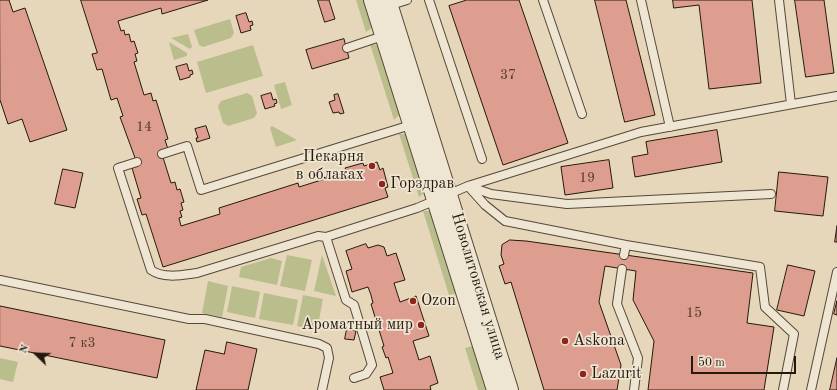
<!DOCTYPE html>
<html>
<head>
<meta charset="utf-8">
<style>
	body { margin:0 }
	#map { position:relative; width:837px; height:390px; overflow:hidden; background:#e6d7bb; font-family:"Old Standard TT",serif }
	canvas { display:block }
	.north { position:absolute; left:16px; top:334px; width:40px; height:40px; -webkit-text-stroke:3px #efe5d3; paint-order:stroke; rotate:293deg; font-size:11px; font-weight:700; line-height:16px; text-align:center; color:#25190c }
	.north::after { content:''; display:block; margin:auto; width:14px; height:18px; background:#25190c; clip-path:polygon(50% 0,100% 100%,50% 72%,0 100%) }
	.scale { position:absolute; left:691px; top:356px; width:105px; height:18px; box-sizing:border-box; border:2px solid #25190c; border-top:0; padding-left:5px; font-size:12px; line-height:14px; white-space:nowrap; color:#25190c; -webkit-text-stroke:3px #efe5d3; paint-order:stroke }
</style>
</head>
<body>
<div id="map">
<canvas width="837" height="390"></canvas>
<div class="north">N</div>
<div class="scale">50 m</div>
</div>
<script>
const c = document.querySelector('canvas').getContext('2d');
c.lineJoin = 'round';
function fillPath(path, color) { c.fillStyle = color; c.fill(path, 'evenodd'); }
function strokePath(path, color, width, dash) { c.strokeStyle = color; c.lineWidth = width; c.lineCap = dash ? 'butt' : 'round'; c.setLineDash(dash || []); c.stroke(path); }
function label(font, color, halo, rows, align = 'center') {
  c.font = font + ' "Old Standard TT",serif'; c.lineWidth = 3.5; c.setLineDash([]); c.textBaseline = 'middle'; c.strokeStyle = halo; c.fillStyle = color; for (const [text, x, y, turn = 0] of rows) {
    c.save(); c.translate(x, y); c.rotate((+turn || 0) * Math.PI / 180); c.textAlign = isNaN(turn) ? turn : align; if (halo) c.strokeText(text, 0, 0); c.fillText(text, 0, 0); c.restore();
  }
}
fillPath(new Path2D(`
	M356,0H365L373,27L366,32Z
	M230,19L234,33L231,38L203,47L199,45L194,30Z
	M188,34L192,47L190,49L171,38Z
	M169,42L187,53V56L174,60Z
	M370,44L378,45L400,114L394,120Z
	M253,45L263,76L206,93L197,62Z
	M285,82L292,105L281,109L274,85Z
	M247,93L252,96L257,113L254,118L228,126L223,123L218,106L221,101Z
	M272,126L297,140L276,147L270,128Z
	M399,134H407L425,192L419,197Z
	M423,211H431L457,293L449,295Z
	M287,255L312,260L305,291L280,286Z
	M322,255L336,296L314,291Z
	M271,258L282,261L277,285L239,277L241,267Z
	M208,281L228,286L222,317L202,313Z
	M232,286L260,292L255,318L227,312Z
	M264,293L298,300L293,325L259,319Z
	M303,295L323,299L317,330L297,326Z
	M473,346L487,390H478L465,348Z
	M0,358L18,362L13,382L0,379Z`), '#babd8c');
const building = new Path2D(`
	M0,0H9L13,12L25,8L67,130L30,142L22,119L8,124L0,100Z
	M81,0H208L162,14L161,8L118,21L121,31L124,30L125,35L129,34L131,42L134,41L138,53L135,54L137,61L134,62L144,95L151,93L153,101L156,100L168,139L165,140L168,149L161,151L171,183L175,182L177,190L180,189L184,202L181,203L183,210L180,211L182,217L179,218L181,226L220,214L219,208L298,183L299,187L347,172L345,168L363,163L364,166L377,162L380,170L383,168L388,187L385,188L388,197L163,267L146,214L142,215L137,199L141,198L132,168L138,166L120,117L123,116L117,98L111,100L102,69L97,70L92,54L97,53Z
	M318,0H329L335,19L325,22Z
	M467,0H519L568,143L503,165L449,6Z
	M595,0H626L655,115L625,122Z
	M673,0H752L761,83L709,89L699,5L674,8Z
	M795,0H824L834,73L806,77Z
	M246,13L249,22L252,21L253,25L250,26L251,30L241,33L236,16Z
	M344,39L349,58L312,69L306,50Z
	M187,64L189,71L192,70L193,74L190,75V77L180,80L176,67Z
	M271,93L273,100L276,99L277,103L274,104L275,106L265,109L261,96Z
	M338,94L344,113L340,114L339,112L333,113L329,102L335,100L334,95Z
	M206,126L210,138L197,142L196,138H198L195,129Z
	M717,130L722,162L635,177L632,157L648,154L646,142Z
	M609,160L613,188L565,195L561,167Z
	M63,169L83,173L75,208L55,204Z
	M779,172L828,177L823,216L775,211Z
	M837,226V242H835Z
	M510,240L526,241L753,273L747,323L774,327L764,390H648L654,341L633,300L636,271L605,266L599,302L621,365L617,390H544L511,282L505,284L499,266L504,264L501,255L502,245Z
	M366,244L368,248L378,245L384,247L387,256L396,253L405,280L394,283L400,302L416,296L429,336L413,341L419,360L430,356L438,383L430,386L431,390H384L380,377L393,373L388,357L386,358L382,347L384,346L371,304L373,303L371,295L368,287L352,292L346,271L352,269L346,251Z
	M788,265L815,271L804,316L777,310Z
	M837,301V315L834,314Z
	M0,306L165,340L157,378L0,346Z
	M347,329L356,331L354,340L345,339Z
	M227,342L257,349L248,390H196L205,350L224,354Z
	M837,358V390H830Z`);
fillPath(building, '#dd9d8f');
strokePath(building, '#25190c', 1);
const lane = new Path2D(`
	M429,0L482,159
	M543,0L582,114
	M641,0L670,127
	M779,0L791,104
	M388,6L407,0
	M347,48L386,35
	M162,154L187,146L201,190L414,124
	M137,162L118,168L151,270C164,279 182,275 197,273L318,236L326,237L417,208L436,200
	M468,186L485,205L505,221L626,245L760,267L765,307L794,334L783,390
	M468,186L491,194L567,204L771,194
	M447,195L468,186L641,132L837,96
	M326,237L346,300L354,305L372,365L366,374L354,378
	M624,255L626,245
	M622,269L617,304L638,358L634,390
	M0,280L189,319H205L319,344L327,348L329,358L322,390
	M811,390L837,272`);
const street = new Path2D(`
	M372,0L495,390
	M388,0L510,390`);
strokePath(lane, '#554838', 10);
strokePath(street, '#554838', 18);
strokePath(lane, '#efe5d3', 8);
strokePath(street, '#efe5d3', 16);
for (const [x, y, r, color] of [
	[372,166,4,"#8f2418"],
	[382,184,4,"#8f2418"],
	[413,301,4,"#8f2418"],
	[421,325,4,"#8f2418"],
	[565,341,4,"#8f2418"],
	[583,374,4,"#8f2418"]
]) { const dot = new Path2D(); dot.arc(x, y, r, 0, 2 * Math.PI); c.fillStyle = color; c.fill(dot); strokePath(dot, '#efe5d3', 1.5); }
label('14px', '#533a2d', null, [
	["37",508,75],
	["14",144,127],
	["19",587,178],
	["15",694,313],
	["7 к3",82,343]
]);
label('16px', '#25190c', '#efe5d3', [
	["Пекарня",364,157,"right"],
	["в облаках",364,175,"right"],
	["Горздрав",390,184],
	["Ozon",421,301],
	["Ароматный мир",413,325,"right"],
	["Askona",573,341],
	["Lazurit",591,374]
], 'left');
label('16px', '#25190c', '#efe5d3', [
	["Новолитовская улица",478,286,73]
]);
</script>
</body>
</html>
